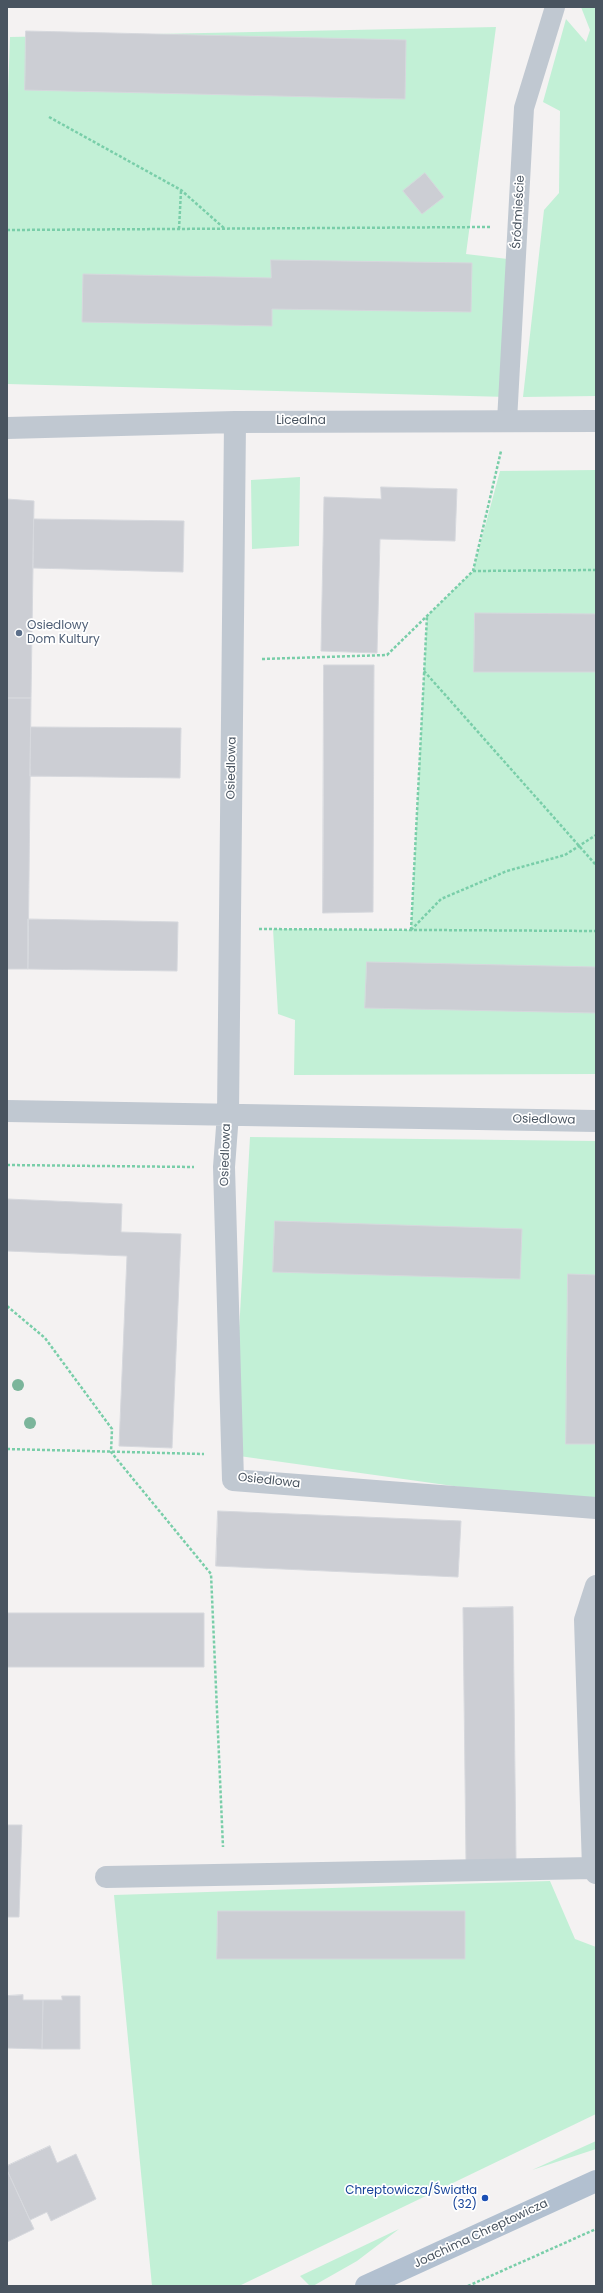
<!DOCTYPE html>
<html>
<head>
<meta charset="utf-8">
<style>
	body { margin:0 }
	#map { position:relative; width:603px; height:2293px; overflow:hidden; background:#f4f2f2; font-family:Poppins,sans-serif }
	canvas { display:block }
	.frame { position:absolute; inset:0; border:8px solid #495460; pointer-events:none }
</style>
</head>
<body>
<div id="map">
<canvas width="603" height="2293"></canvas>
<div class="frame"></div>
</div>
<script>
const c = document.querySelector('canvas').getContext('2d');
c.lineJoin = 'round';
function fillPath(path, color) { c.fillStyle = color; c.fill(path, 'evenodd'); }
function strokePath(path, color, width, dash) { c.strokeStyle = color; c.lineWidth = width; c.lineCap = dash ? 'butt' : 'round'; c.setLineDash(dash || []); c.stroke(path); }
function label(font, color, halo, rows, align = 'center') {
  c.font = font + ' Poppins,sans-serif'; c.lineWidth = 3.5; c.setLineDash([]); c.textBaseline = 'middle'; c.strokeStyle = halo; c.fillStyle = color; for (const [text, x, y, turn = 0] of rows) {
    c.save(); c.translate(x, y); c.rotate((+turn || 0) * Math.PI / 180); c.textAlign = isNaN(turn) ? turn : align; if (halo) c.strokeText(text, 0, 0); c.fillText(text, 0, 0); c.restore();
  }
}
fillPath(new Path2D(`
	M581,7H596V396L523,397L544,210L559,193L560,111L543,102L566,19L586,42L590,30Z
	M496,27L466,254L516,260L508,397L7,384V123L10,37Z
	M596,470V1074L294,1075L295,1020L278,1014L273,929L411,930L427,616L473,571L500,471Z
	M300,477L299,546L252,549L251,480Z
	M250,1137L596,1141V1506L232,1455Z
	M550,1881L575,1939L596,1947V2114L239,2286H152L114,1895Z
	M596,2141V2149L532,2170Z
	M399,2229L357,2261L313,2286H310L300,2276Z`), '#c2f0d6');
const building = new Path2D(`
	M26,31L406,40L405,99L25,90Z
	M425,173L444,197L422,214L403,191Z
	M271,260L472,263L471,312L272,309V326L82,322L83,274L271,278Z
	M381,487L457,489L455,541L380,539L377,653L321,651L324,497L381,499Z
	M7,499L34,501L31,698H7Z
	M34,519L184,521L183,572L33,568Z
	M475,613L596,614V672H474Z
	M324,665H374L373,912L323,913Z
	M7,698H31L28,969H7Z
	M31,727L181,728L180,778L30,776Z
	M28,919L178,922L177,971L28,969Z
	M367,962L596,967V1013L365,1008Z
	M7,1199L122,1204L121,1232L181,1234L172,1448L119,1446L127,1256L7,1251Z
	M275,1221L522,1229L520,1279L273,1272Z
	M568,1274L596,1275V1444H566Z
	M218,1511L461,1521L458,1577L216,1566Z
	M513,1607L516,1860L466,1861L463,1608Z
	M7,1613H204V1667H7Z
	M7,1825H22L19,1917H7Z
	M218,1911H465V1959H217Z
	M23,1995V2000H43L42,2049L7,2048V1996Z
	M62,1996H80V2049H42L43,2000H62Z
	M50,2146L57,2163L76,2154L96,2199L51,2221L47,2212L30,2220L7,2170V2166Z
	M7,2170L34,2229L7,2242Z`);
fillPath(building, '#ccced4');
strokePath(building, '#d6d8dd', 1);
strokePath(new Path2D(`
	M49,117L181,190L225,229
	M179,229L181,191
	M7,230L490,227
	M473,571L596,570
	M262,659L387,655L473,571L501,451
	M424,671L596,865
	M259,929L596,931
	M411,930L427,616
	M411,930L441,899L507,871L565,855L596,835
	M7,1165L194,1167
	M7,1306L45,1338L112,1429L111,1452L211,1574L223,1847
	M7,1449L204,1454
	M468,2286L596,2229`), '#79cea9', 2.5, [3, 2]);
strokePath(new Path2D(`
	M507,421L524,108L555,7`), '#c0c8d1', 20);
strokePath(new Path2D(`
	M235,422L228,1114L224,1167L233,1480L596,1508
	M7,428L235,422L596,421
	M7,1111L596,1121
	M596,1586L585,1620L593,1868L596,1873
	M106,1877L593,1868`), '#c0c8d1', 22);
strokePath(new Path2D(`
	M366,2286L596,2181`), '#b2c0d0', 22);
c.fillStyle = '#7bb59b';
for (const [x, y] of [
	[18,1385],
	[30,1423]
]) { c.beginPath(); c.arc(x, y, 6, 0, 2 * Math.PI); c.fill(); }
for (const [x, y, r, color] of [
	[19,633,4,"#5c6f8a"],
	[485,2198,4,"#1a4fb4"]
]) { const dot = new Path2D(); dot.arc(x, y, r, 0, 2 * Math.PI); c.fillStyle = color; c.fill(dot); strokePath(dot, '#fff', 1.5); }
label('12px', '#495460', '#fff', [
	["Śródmieście",519,212,-87],
	["Licealna",301,421],
	["Osiedlowa",232,768,-89],
	["Osiedlowa",544,1120,1],
	["Osiedlowa",226,1155,-88],
	["Osiedlowa",269,1481,6],
	["Joachima Chreptowicza",481,2234,-25]
]);
label('12px', '#4e5e75', '#fff', [
	["Osiedlowy",27,626],
	["Dom Kultury",27,640]
], 'left');
label('12px', '#164399', '#fff', [
	["Chreptowicza/Światła",477,2191],
	["(32)",477,2205]
], 'right');
</script>
</body>
</html>
